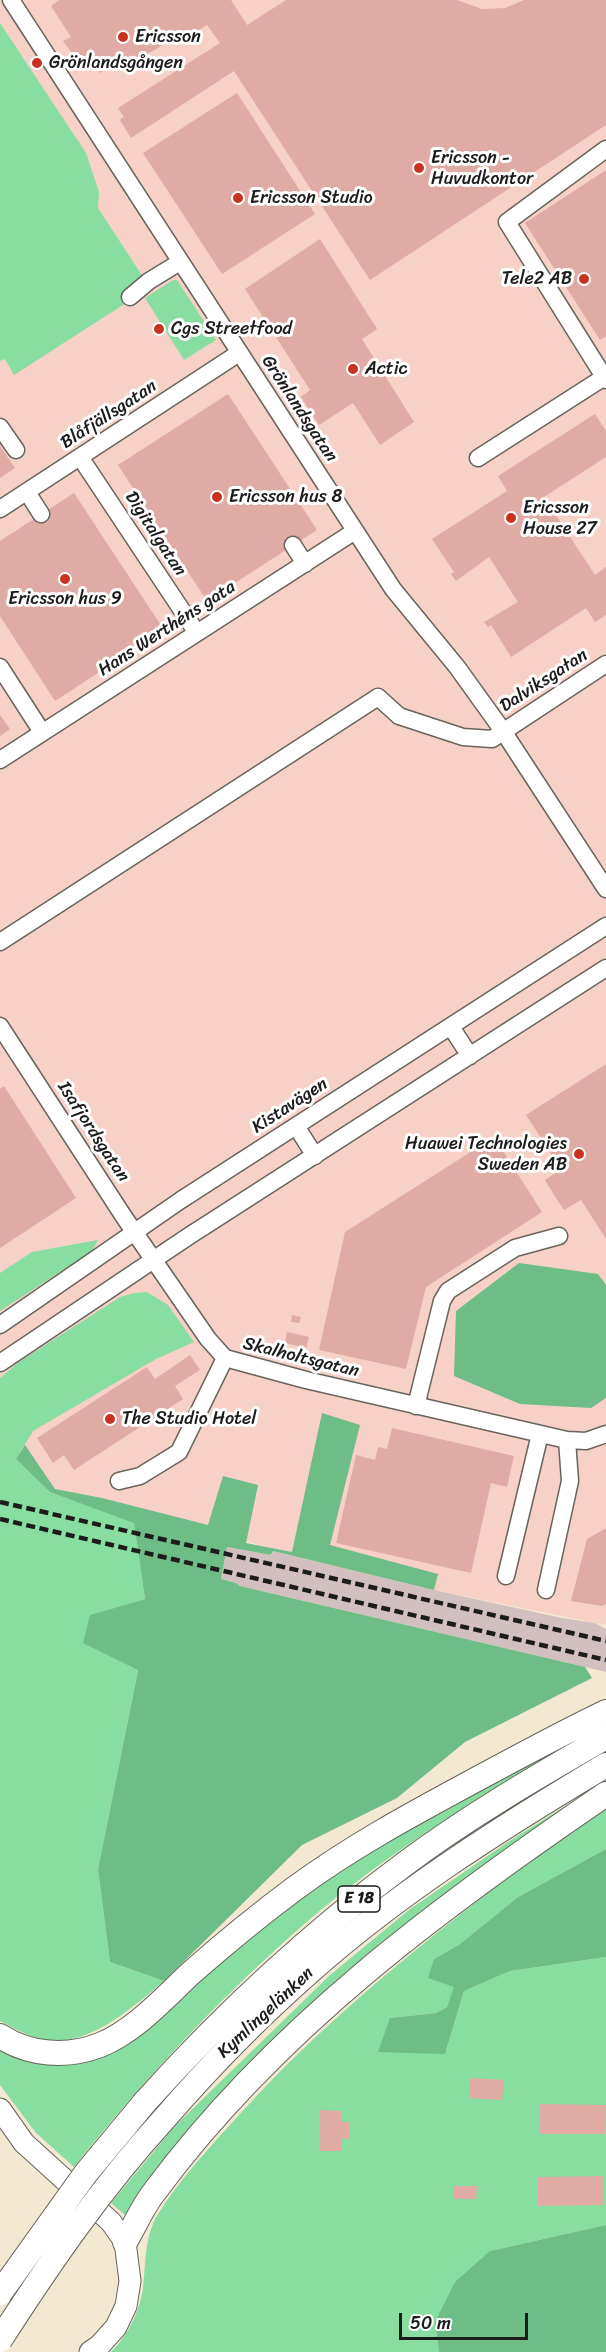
<!DOCTYPE html>
<html>
<head>
<meta charset="utf-8">
<style>
	body { margin:0 }
	#map { position:relative; width:606px; height:2352px; overflow:hidden; background:#f3e9d2; font-family:Sriracha,sans-serif }
	canvas { display:block }
	.scale { position:absolute; left:399px; top:2313px; width:129px; height:27px; box-sizing:border-box; border:3px solid #1c1c1c; border-top:0; padding-left:8px; font-size:18px; line-height:21px; white-space:nowrap; color:#1c1c1c; -webkit-text-stroke:4px #fff; paint-order:stroke }
</style>
</head>
<body>
<div id="map">
<canvas width="606" height="2352"></canvas>
<div class="scale">50 m</div>
</div>
<script>
const c = document.querySelector('canvas').getContext('2d');
c.lineJoin = 'round';
function fillPath(path, color) { c.fillStyle = color; c.fill(path, 'evenodd'); }
function strokePath(path, color, width, dash) { c.strokeStyle = color; c.lineWidth = width; c.lineCap = dash ? 'butt' : 'round'; c.setLineDash(dash || []); c.stroke(path); }
function label(font, color, halo, rows, align = 'center') {
  c.font = font + ' Sriracha,sans-serif'; c.lineWidth = 6; c.setLineDash([]); c.textBaseline = 'middle'; c.strokeStyle = halo; c.fillStyle = color; for (const [text, x, y, turn = 0] of rows) {
    c.save(); c.translate(x, y); c.rotate((+turn || 0) * Math.PI / 180); c.textAlign = isNaN(turn) ? turn : align; if (halo) c.strokeText(text, 0, 0); c.fillText(text, 0, 0); c.restore();
  }
}
fillPath(new Path2D(`
	M0,0H606V1625L434,1590L0,1478Z`), '#f7d1c8');
fillPath(new Path2D(`
	M227,1547L272,1555L273,1551L434,1590L562,1618L595,1623L606,1629V1672L240,1586L236,1583L221,1579Z`), '#d2bfc0');
fillPath(new Path2D(`
	M0,23L86,153L99,192L98,208L145,280L121,294L126,303L14,375L5,359L0,361Z
	M173,280H177L216,340L184,360L145,298Z
	M98,1240L92,1251L0,1311V1273L32,1252Z
	M147,1292L168,1305L194,1342L156,1359L33,1431L16,1459L50,1492L134,1522L145,1599L91,1615L138,1669L98,1869L110,1962L164,1981C134,2006 91,2046 47,2040C31,2038 15,2029 0,2021V1378L19,1362L120,1297L134,1293Z
	M558,1746L561,1749C474,1801 386,1854 309,1920C223,1994 145,2078 74,2167L36,2133L0,2085V2049L48,2062L192,1986L310,1888L396,1833Z
	M594,1788L489,1865L170,2157L125,2215L111,2203L174,2127L329,1976L410,1909L508,1842Z
	M606,1809V1849L518,1897L460,1944L434,1959L455,1987L447,2007L436,2013L390,2018L445,2054L464,1991L510,1971L606,1957V2225L490,2251L435,2322L439,2351L606,2352H111C128,2335 139,2313 143,2289C146,2263 144,2237 158,2214C180,2179 210,2147 238,2116C299,2048 367,1989 438,1932C492,1889 547,1847 606,1809Z`), '#88dda0');
fillPath(new Path2D(`
	M519,1263L598,1274L606,1285V1398L591,1408L520,1404L454,1376L456,1311Z
	M322,1413L360,1425L330,1545L438,1574L434,1590L273,1551L271,1555L227,1547L221,1579L236,1583L240,1586L585,1667L592,1678L465,1742L397,1798L302,1845L164,1981L110,1962L98,1869L138,1670L83,1643L90,1615L145,1599L134,1523L50,1492L16,1459L25,1445L55,1489L102,1498L208,1525L223,1476L258,1485L246,1543L292,1552Z
	M606,1849V1957L510,1971L464,1991L445,2054L378,2052L390,2018L436,2013L447,2007L454,1987L428,1978L434,1959L460,1944L518,1897Z
	M606,2225V2352H439L435,2322L455,2282L490,2251Z`), '#6ebc86');
fillPath(new Path2D(`
	M59,0H231L247,25L286,0H457L482,9L505,8L524,0H606V125L370,280L234,71L131,138L120,120L124,117L118,108L220,43L207,25L187,38L184,33L135,61L131,55L100,73L89,56L84,59L81,55L76,59L63,41L71,37L51,6Z
	M237,93L315,214L222,274L143,153Z
	M606,170V336L600,340L525,223Z
	M320,239L377,329L362,339L414,422L380,445L353,403L319,425L301,397L310,390L245,289Z
	M228,394L317,530L207,601L118,465Z
	M595,414L606,431V457L544,497L595,575L606,567V615L595,622L586,608L511,657L491,625L488,627L484,622L518,602L489,557L456,581L451,574L454,572L432,539L507,491L498,476Z
	M0,446L15,468L0,478Z
	M74,493L164,630L55,701L0,616V541Z
	M0,715L10,729L0,736Z
	M606,1064V1239L581,1200L564,1210L554,1195L545,1180L561,1169L526,1115Z
	M4,1086L76,1198L0,1248V1089Z
	M494,1137L542,1212L426,1287L406,1369L319,1350L345,1232Z
	M292,1315L301,1317L299,1323L291,1322Z
	M287,1332L309,1337L306,1348L285,1343Z
	M190,1355L200,1370L175,1386L183,1399L74,1470L64,1455L53,1463L37,1438L147,1367L155,1379Z
	M392,1428L514,1456L507,1487L491,1483L471,1573L336,1543L356,1455L375,1460L378,1447L387,1449Z
	M606,1528V1604L602,1606L571,1601L587,1539Z
	M470,2078L504,2080L502,2100L469,2098Z
	M540,2104L606,2105L605,2134H540Z
	M320,2110L341,2111V2122H349V2139H342V2151H319Z
	M604,2176V2205L538,2206V2177Z
	M453,2186H477L476,2199H453Z`), '#e0aaa5');
const minor = new Path2D(`
	M11,0L393,589L457,667L503,731L606,889
	M606,149L507,222L606,380
	M130,297L149,281L180,262
	M0,427L16,450
	M80,457L197,633
	M478,458L606,376
	M27,492L41,514
	M0,509L239,353
	M293,545L305,564
	M0,667L42,732
	M0,760L355,531
	M0,942L378,697L399,716L463,737L492,739L606,664
	M0,1026L124,1217L208,1339L225,1358L306,1380L567,1440L586,1441L606,1434
	M451,1027L470,1056
	M296,1126L315,1156
	M0,1325L181,1200L606,926
	M0,1363L189,1236L606,968
	M416,1406L442,1301L448,1291L515,1248L559,1236
	M119,1481L140,1476L179,1452L225,1358
	M506,1576L540,1434
	M546,1590L570,1481L567,1440`);
const major = new Path2D(`
	M0,2109L24,2143L111,2222L125,2242L130,2281L126,2306L116,2327L100,2345L90,2352`);
const highway = new Path2D(`
	M0,2036C29,2055 67,2058 100,2045C135,2031 165,1997 192,1972C225,1943 259,1915 294,1889C352,1846 414,1813 477,1779C520,1756 562,1733 606,1712
	M145,2102C224,2014 310,1934 406,1863C469,1816 538,1776 606,1737
	M164,2119C209,2067 257,2018 308,1973C399,1892 502,1827 606,1765
	M125,2242C135,2225 143,2206 155,2191C275,2029 440,1907 606,1794`);
strokePath(minor, '#67645c', 19);
strokePath(major, '#67645c', 23);
strokePath(highway, '#67645c', 26);
strokePath(minor, '#fff', 16);
strokePath(major, '#fff', 21);
strokePath(highway, '#fff', 24);
strokePath(new Path2D(`
	M0,1502L606,1641
	M0,1519L606,1660`), '#1c1c1c', 4.5, [9, 4.5]);
const highwayBridge = new Path2D(`
	M0,2293L86,2173L145,2102
	M0,2340C50,2262 102,2187 164,2119`);
strokePath(highwayBridge, '#67645c', 26, []);
strokePath(highwayBridge, '#fff', 24);
for (const [x, y, r, color] of [
	[123,37,6,"#c8321e"],
	[37,63,6,"#c8321e"],
	[419,168,6,"#c8321e"],
	[238,198,6,"#c8321e"],
	[584,279,6,"#c8321e"],
	[159,329,6,"#c8321e"],
	[353,369,6,"#c8321e"],
	[217,497,6,"#c8321e"],
	[511,518,6,"#c8321e"],
	[65,579,6,"#c8321e"],
	[579,1154,6,"#c8321e"],
	[110,1419,6,"#c8321e"]
]) { const dot = new Path2D(); dot.arc(x, y, r, 0, 2 * Math.PI); c.fillStyle = color; c.fill(dot); strokePath(dot, '#fff', 2); }
for (const [x, y, w] of [
	[359,1899,42]
]) { const box = new Path2D(); box.roundRect(x - w / 2, y - 13, w, 26, 4.5); c.fillStyle = '#fff'; c.fill(box); strokePath(box, '#1c1c1c', 1.5); }
label('bold 16px', '#1c1c1c', null, [
	["E 18",359,1899]
]);
label('18px', '#1c1c1c', '#fff', [
	["Ericsson",135,37],
	["Grönlandsgången",49,63],
	["Ericsson -",431,158],
	["Huvudkontor",431,179],
	["Ericsson Studio",250,198],
	["Tele2 AB",572,279,"right"],
	["Cgs Streetfood",171,329],
	["Actic",365,369],
	["Ericsson hus 8",229,497],
	["Ericsson",523,508],
	["House 27",523,529],
	["Ericsson hus 9",65,599,"center"],
	["Huawei Technologies",567,1144,"right"],
	["Sweden AB",567,1165,"right"],
	["The Studio Hotel",122,1419]
], 'left');
label('18px', '#1c1c1c', '#fff', [
	["Grönlandsgatan",299,409,57],
	["Blåfjällsgatan",109,415,-33],
	["Digitalgatan",155,534,57],
	["Hans Werthéns gata",167,629,-33],
	["Dalviksgatan",544,681,-33],
	["Kistavägen",290,1106,-33],
	["Isafjordsgatan",93,1132,57],
	["Skalholtsgatan",301,1358,14],
	["Kymlingelänken",266,2013,-43]
]);
</script>
</body>
</html>
